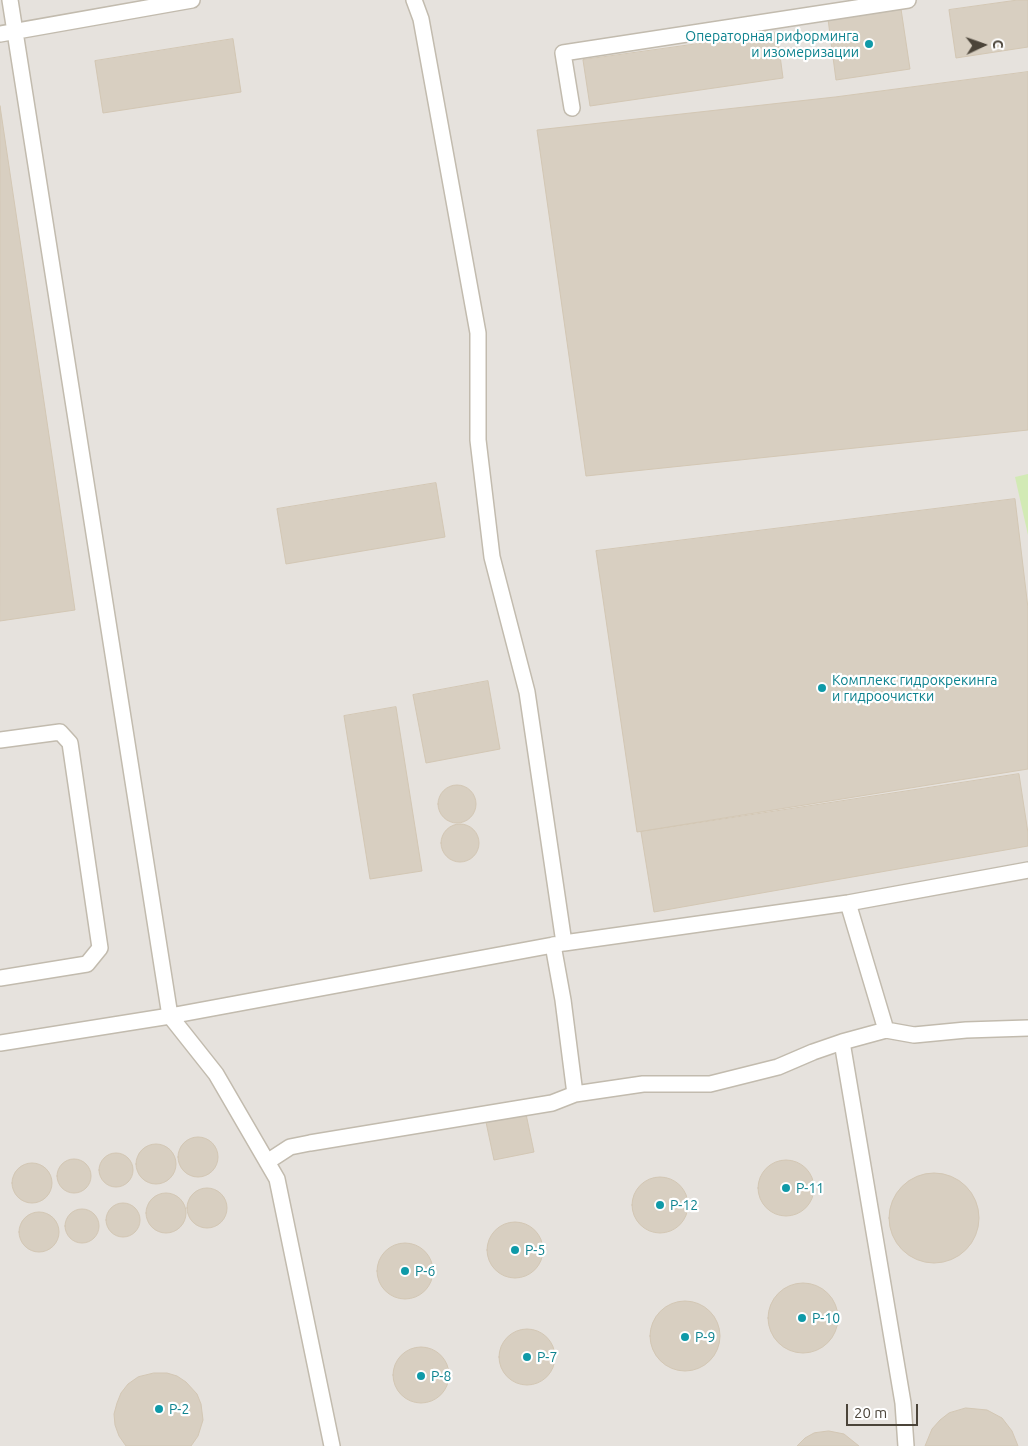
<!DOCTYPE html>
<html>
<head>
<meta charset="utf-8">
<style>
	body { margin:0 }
	#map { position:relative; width:1028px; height:1446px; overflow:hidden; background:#f6f3ec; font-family:Ubuntu,sans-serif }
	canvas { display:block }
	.north { position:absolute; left:958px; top:20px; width:50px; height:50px; -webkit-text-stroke:4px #fff; paint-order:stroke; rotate:87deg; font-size:14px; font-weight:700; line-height:20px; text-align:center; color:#4b4439 }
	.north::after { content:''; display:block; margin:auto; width:18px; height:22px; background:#4b4439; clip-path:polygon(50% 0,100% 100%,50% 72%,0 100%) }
	.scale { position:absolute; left:846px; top:1404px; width:72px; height:22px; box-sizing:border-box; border:2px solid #4b4439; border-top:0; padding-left:6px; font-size:15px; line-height:18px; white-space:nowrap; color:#4b4439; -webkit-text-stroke:4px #fff; paint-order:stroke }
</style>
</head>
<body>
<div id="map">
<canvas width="1028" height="1446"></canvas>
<div class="north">С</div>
<div class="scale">20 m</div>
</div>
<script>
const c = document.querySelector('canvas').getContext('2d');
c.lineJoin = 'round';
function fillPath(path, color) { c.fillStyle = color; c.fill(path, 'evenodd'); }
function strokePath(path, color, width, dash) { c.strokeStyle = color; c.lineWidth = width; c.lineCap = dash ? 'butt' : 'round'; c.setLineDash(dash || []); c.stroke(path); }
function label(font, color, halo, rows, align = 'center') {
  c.font = font + ' Ubuntu,sans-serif'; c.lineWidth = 4.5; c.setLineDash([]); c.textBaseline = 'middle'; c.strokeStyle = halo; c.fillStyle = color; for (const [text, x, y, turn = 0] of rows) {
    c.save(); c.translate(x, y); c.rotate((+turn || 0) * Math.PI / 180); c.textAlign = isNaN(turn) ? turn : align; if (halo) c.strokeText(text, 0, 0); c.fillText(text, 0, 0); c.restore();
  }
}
fillPath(new Path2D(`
	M0,0H1028V1446H0Z`), '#e6e2dd');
fillPath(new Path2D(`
	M1028,474V535L1015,477Z`), '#d2eab5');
const building = new Path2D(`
	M1018,0H1028V47L956,58L949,10Z
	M901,9L910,69L836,80L828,19Z
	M777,33L783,78L590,106L583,60Z
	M233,39L241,92L103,113L95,61Z
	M1028,72V430L586,476L537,130L835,97Z
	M0,106L75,610L0,621Z
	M436,483L445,537L286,564L277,509Z
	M1015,499L1028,608V769L637,832L596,551Z
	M488,681L500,749L426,763L413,695Z
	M396,707L422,871L370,879L344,716Z
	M1019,774L1028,833V846L654,912L641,832Z
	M438 804a19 19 0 1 1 38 0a19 19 0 1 1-38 0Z
	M441 843a19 19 0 1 1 38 0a19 19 0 1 1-38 0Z
	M526,1114L534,1152L494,1160L486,1122Z
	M178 1157a20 20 0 1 1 40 0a20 20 0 1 1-40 0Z
	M136 1164a20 20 0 1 1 40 0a20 20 0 1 1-40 0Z
	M99 1170a17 17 0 1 1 34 0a17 17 0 1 1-34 0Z
	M57 1176a17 17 0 1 1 34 0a17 17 0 1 1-34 0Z
	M758 1188a28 28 0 1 1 56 0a28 28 0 1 1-56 0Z
	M12 1183a20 20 0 1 1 40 0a20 20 0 1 1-40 0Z
	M889 1218a45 45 0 1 1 90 0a45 45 0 1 1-90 0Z
	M632 1205a28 28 0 1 1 56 0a28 28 0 1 1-56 0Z
	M187 1208a20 20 0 1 1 40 0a20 20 0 1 1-40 0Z
	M146 1213a20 20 0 1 1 40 0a20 20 0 1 1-40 0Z
	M106 1220a17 17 0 1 1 34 0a17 17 0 1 1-34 0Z
	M65 1226a17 17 0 1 1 34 0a17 17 0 1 1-34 0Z
	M19 1232a20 20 0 1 1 40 0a20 20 0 1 1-40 0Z
	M487 1250a28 28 0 1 1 56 0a28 28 0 1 1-56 0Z
	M377 1271a28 28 0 1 1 56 0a28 28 0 1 1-56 0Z
	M768 1318a35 35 0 1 1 70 0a35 35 0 1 1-70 0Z
	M650 1336a35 35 0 1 1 70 0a35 35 0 1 1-70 0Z
	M499 1357a28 28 0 1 1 56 0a28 28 0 1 1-56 0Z
	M393 1375a28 28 0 1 1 56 0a28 28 0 1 1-56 0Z
	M154,1373H167L177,1376L186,1382L197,1394L201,1404L203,1420L198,1436L191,1446H126L119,1436L115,1425L114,1414L117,1403L121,1393L128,1384L138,1377Z
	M966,1408L987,1410L1002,1418L1012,1431L1018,1446H925L932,1429L940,1420L949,1413Z
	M829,1431L844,1434L859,1446H797L805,1438L814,1433Z`);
fillPath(building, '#d8cfc1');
strokePath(building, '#d3c7b4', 1);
const service = new Path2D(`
	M10,0L170,1016L216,1074L277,1179L332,1446
	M414,0L421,19L478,333V440L492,557L527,692L564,943
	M0,34L192,0
	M572,108L563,53L908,0
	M0,740L60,732L70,743L100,948L87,964L0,978
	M848,903L886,1030L842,1042L903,1403L906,1446
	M553,945L563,1000L575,1094
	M886,1030L914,1035L966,1030L1028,1028
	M0,1043L170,1016L564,943L848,903L1028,870
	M267,1162L290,1147L310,1143L552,1103L575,1094L643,1084H710L778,1067L813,1052L842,1042`);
strokePath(service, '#c2bbae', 18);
strokePath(service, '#fff', 15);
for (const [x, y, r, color] of [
	[869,44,5,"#0f9aa8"],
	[822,688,5,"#0f9aa8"],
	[786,1188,5,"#0f9aa8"],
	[660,1205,5,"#0f9aa8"],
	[515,1250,5,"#0f9aa8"],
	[405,1271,5,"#0f9aa8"],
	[802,1318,5,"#0f9aa8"],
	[685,1337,5,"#0f9aa8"],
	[527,1357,5,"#0f9aa8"],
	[421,1376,5,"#0f9aa8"],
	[159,1409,5,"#0f9aa8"]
]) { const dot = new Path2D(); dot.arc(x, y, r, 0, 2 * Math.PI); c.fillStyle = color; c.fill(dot); strokePath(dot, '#fff', 2); }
label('14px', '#0d838f', '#fff', [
	["Операторная риформинга",859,36,"right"],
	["и изомеризации",859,52,"right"],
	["Комплекс гидрокрекинга",832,680],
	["и гидроочистки",832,696],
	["Р-11",796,1188],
	["Р-12",670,1205],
	["Р-5",525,1250],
	["Р-6",415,1271],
	["Р-10",812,1318],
	["Р-9",695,1337],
	["Р-7",537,1357],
	["Р-8",431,1376],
	["Р-2",169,1409]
], 'left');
</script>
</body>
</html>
